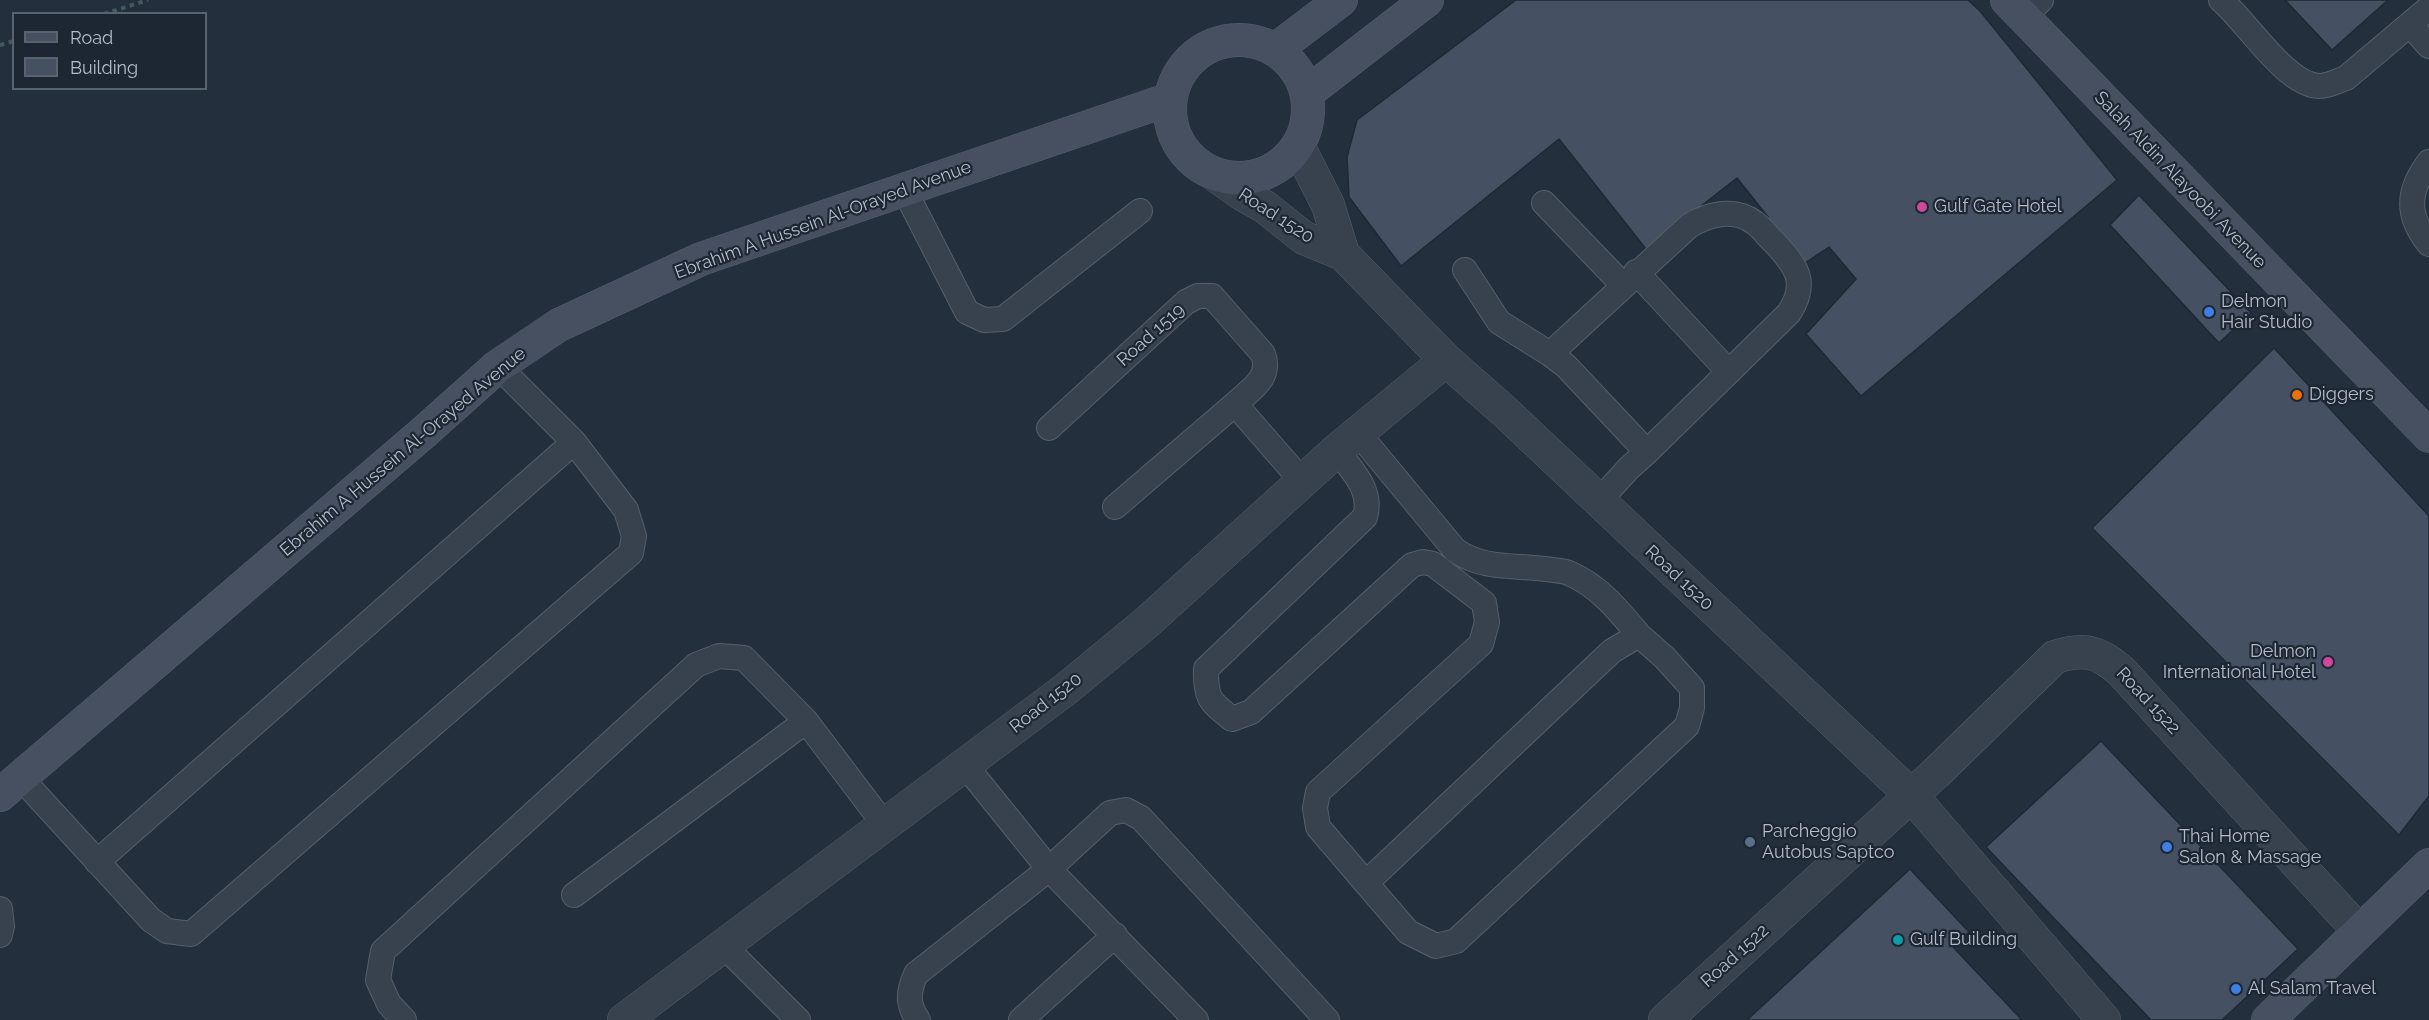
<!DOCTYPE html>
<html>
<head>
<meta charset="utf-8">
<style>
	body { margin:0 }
	#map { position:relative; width:2429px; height:1020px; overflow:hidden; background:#242f3e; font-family:Raleway,sans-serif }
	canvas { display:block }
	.legend { position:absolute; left:12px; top:12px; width:195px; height:78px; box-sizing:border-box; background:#1d2633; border:2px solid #59626f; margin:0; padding:8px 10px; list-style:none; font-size:18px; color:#b4bcc9 }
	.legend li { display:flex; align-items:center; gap:12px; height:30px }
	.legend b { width:30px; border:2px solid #59626f }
</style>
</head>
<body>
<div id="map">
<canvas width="2429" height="1020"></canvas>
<ul class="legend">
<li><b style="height:8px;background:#465061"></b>Road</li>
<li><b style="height:16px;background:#455162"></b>Building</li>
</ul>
</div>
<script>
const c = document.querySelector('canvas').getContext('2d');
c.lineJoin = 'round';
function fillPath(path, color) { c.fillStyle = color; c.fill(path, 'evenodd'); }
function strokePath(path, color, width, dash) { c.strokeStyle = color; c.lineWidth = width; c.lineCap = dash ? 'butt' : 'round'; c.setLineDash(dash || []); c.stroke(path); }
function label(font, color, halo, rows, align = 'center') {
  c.font = font + ' Raleway,sans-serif'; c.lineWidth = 4.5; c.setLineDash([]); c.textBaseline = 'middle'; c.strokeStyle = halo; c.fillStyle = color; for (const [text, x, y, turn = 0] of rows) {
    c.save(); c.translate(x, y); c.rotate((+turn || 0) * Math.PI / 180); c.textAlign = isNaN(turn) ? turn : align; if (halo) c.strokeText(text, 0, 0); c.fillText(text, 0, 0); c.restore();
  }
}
const building = new Path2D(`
	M1516,0H1968L1980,11L2117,180L1861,396L1806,334L1856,279L1829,247L1805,263L1766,221L1768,217L1737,178L1646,249L1559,139L1401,266L1349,197L1347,157L1357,120Z
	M2285,0H2388L2332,50Z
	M2139,195L2251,313L2219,343L2110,225Z
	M2274,348L2429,516V796L2399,835L2092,528Z
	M2101,741L2298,949L2222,1020H2151L1986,847Z
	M1910,869L1969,932L1953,947L2022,1020H1747Z`);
fillPath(building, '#455162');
strokePath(building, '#1f2835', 1.5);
const lane = new Path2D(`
	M2221,0C2247,22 2286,85 2319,86C2329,86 2337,81 2346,78L2429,8
	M2023,18L2041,0
	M2410,25L2429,46
	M2429,162C2407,191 2406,215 2429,244
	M904,189L967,312L984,320L1003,319L1140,211
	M1544,203L1623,285
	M1465,270L1499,322L1550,354
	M1636,272L1729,372
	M1049,428L1186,302L1198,296H1212L1263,354C1272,378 1251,389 1235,404L1302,481
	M1358,433L1455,550C1484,571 1519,564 1553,570C1559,571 1566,571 1571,574C1600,587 1619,611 1639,635
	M1337,450C1352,471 1373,490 1365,517L1206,669C1206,699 1209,701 1232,719L1251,712L1412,565L1423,562L1433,564L1484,603L1487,622L1481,644L1318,792L1315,808L1318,827L1408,932L1436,946L1456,941L1687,726L1692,708V688L1665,658L1639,635L1612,651L1367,882
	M1598,502L1629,468L1647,452L1789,313C1809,282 1796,266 1775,243C1768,237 1762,228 1755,223C1735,207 1708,214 1689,226L1550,354L1566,366L1647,452
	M1115,507L1235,404
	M965,765L1049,869L1196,1020
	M20,777L151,920L167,931L191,934L631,553L634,536L626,510L574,442L498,366
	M97,862L574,442
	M574,895L806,721
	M0,909L2,926L0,935
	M723,945L798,1020
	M404,1020L389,1004L378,980L383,951L696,665L719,656L744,658L806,721L884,824
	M918,1020C907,1004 908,992 916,974L1049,869L1110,813L1126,810L1141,818L1327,1020
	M1021,1020L1115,935`);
const street = new Path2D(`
	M1298,146L1328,205L1343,254
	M1211,172L1242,194L1265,207L1304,238L1343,254L1446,360L1504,411L1912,796L2104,1020
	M624,1020L1066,689L1146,623L1337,450L1446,360
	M1665,1020L1936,773L2055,657C2084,648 2098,651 2121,671L2359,931`);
const secondary = new Path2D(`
	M2007,0L2429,436
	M1170 109a69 69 0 1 1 138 0a69 69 0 1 1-138 0Z
	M1275,50L1341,0
	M1307,93L1427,0
	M0,795L423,433L498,366L559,325L701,259L1170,99
	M2268,1020L2429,865`);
strokePath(lane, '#565f6c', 26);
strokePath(street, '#565f6c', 34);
strokePath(secondary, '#565f6c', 34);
strokePath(new Path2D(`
	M104,14L148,0
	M0,45L14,41`), '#44595c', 4, [4.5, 4.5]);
strokePath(lane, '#38414e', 24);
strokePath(street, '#38414e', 33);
strokePath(secondary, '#465061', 33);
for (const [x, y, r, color] of [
	[1922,207,6,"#d1479c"],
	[2209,312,6,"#3f7fe0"],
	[2297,395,6,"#e8710a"],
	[2328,662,6,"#d1479c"],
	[1750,842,6,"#5c6f8a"],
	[2167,847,6,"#3f7fe0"],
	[1898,940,6,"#0f9aa8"],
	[2236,989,6,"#3f7fe0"]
]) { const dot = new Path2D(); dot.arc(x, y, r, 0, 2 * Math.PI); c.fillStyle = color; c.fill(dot); strokePath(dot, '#1d2633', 2); }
label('18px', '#b4bcc9', '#1d2633', [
	["Salah Aldin Alayoobi Avenue",2180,180,46],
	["Road 1520",1276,216,33],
	["Ebrahim A Hussein Al-Orayed Avenue",823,220,-20],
	["Road 1519",1151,335,-42],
	["Ebrahim A Hussein Al-Orayed Avenue",403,452,-40],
	["Road 1520",1679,578,43],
	["Road 1522",2148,701,47],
	["Road 1520",1046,703,-38],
	["Road 1522",1735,956,-42]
]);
label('18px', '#b4bcc9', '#1d2633', [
	["Gulf Gate Hotel",1934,207],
	["Delmon",2221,302],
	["Hair Studio",2221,323],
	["Diggers",2309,395],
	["Delmon",2316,652,"right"],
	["International Hotel",2316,673,"right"],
	["Parcheggio",1762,832],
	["Autobus Saptco",1762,853],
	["Thai Home",2179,837],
	["Salon & Massage",2179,858],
	["Gulf Building",1910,940],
	["Al Salam Travel",2248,989]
], 'left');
</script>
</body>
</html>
